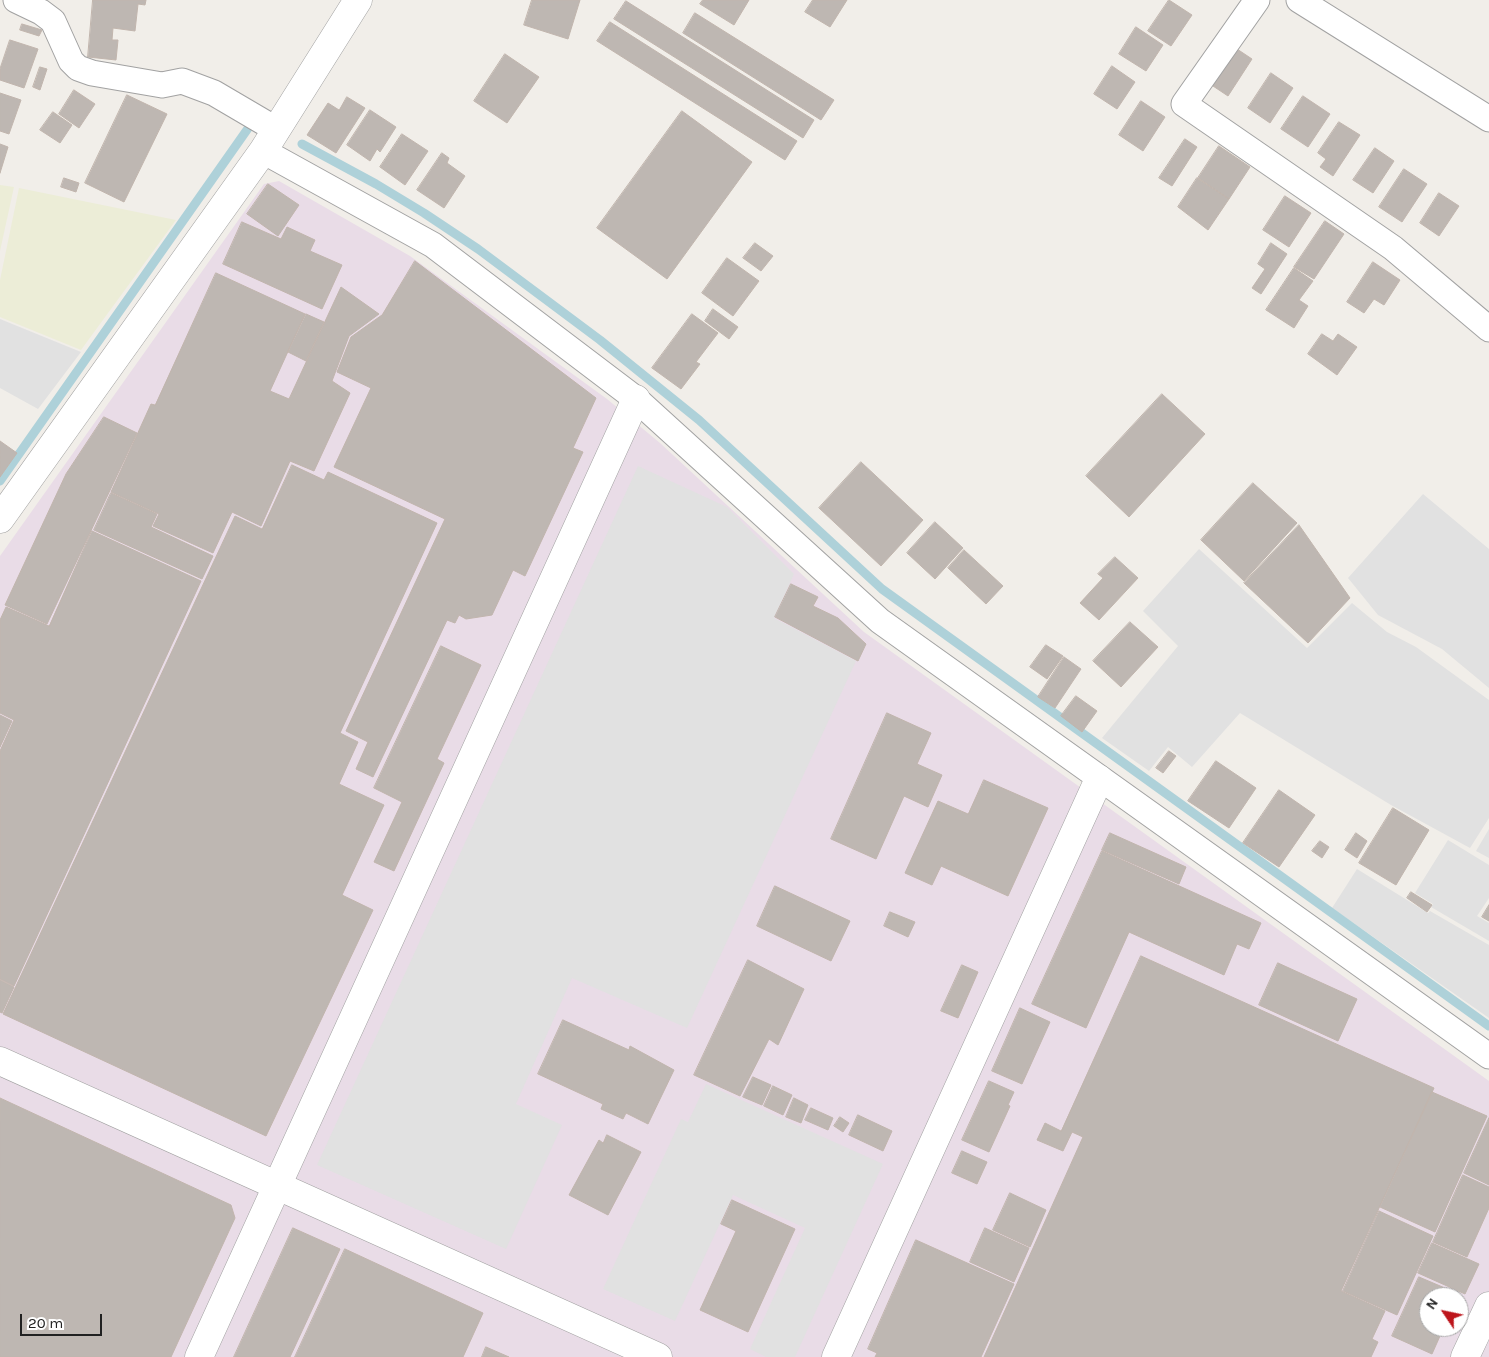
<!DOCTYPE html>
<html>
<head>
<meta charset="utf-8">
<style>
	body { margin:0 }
	#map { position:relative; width:1489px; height:1357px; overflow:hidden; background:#f1eee9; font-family:Karla,sans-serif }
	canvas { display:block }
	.north { position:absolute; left:1419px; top:1287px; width:50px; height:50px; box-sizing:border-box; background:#fff; border:1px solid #a6a6a6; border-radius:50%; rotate:304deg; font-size:14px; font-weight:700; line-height:20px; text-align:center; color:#212121 }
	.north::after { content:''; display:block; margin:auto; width:18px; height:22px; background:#bd151c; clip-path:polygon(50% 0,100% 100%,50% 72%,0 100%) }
	.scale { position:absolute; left:20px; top:1314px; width:82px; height:22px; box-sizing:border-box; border:2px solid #212121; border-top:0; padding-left:6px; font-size:15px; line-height:18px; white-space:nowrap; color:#212121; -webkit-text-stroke:4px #fff; paint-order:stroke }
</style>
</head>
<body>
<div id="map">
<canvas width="1489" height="1357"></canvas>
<div class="north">N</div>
<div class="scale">20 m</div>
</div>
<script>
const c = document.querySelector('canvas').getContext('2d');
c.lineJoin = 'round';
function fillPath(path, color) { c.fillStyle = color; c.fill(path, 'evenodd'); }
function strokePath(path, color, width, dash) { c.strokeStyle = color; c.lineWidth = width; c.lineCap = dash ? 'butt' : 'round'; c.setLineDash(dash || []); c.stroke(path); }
fillPath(new Path2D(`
	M279,181L410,256L607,399L660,443L864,632L1489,1081V1357H0V556L264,184ZM1429,1297H1459V1327H1429Z`), '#e9dce7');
fillPath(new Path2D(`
	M0,185L14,187L0,251Z
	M19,188L176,220L81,350L0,317V280Z`), '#ecedd7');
fillPath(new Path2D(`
	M0,319L81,352L38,409L0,388Z
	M638,466L727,507L794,574L774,618L856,661L687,1028L572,978L516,1104L562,1125L506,1249L317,1165Z
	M1423,494L1489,549V688L1442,649L1378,615L1348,578Z
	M1199,549L1307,648L1352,603L1387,632L1416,647L1489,700V818L1470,848L1391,805L1240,713L1192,767L1168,747L1149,771L1102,738L1178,646L1143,611Z
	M1489,829V858L1476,851Z
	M1448,840L1489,865V898L1477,916L1489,923V941L1431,907L1433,904L1415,893Z
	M1357,869L1428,913L1430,911L1489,945V1018L1332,908Z
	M706,1084L883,1164L795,1357H766L750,1349L805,1228L733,1195L675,1321L603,1289L681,1119L688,1122Z`), '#e1e1e1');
strokePath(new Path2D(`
	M302,144L376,184L424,213L478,249L600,340L699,420L882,589L1489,1026
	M0,481L249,127`), '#aed1d9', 9);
const building = new Path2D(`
	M93,0H146L145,5L138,4L135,31L113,28L112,40H118L116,60L88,57Z
	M532,0H580L568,39L524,25Z
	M703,0H749L734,25L700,4Z
	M813,0H847L830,27L805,12Z
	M1169,0L1192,15L1171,46L1148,31Z
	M626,1L814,120L803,138L614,19Z
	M695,13L834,100L821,120L683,33Z
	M610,22L797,141L785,160L597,41Z
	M22,24L42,30L39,36L20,30Z
	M1136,27L1163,45L1146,71L1119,54Z
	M10,40L38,49L24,88L0,80V69Z
	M1234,47L1252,59L1228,96L1210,84Z
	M505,54L539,77L507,123L474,101Z
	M1112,66L1135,82L1117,109L1094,94Z
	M40,67L47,69L40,90L33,87Z
	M1271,73L1293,88L1270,123L1248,108Z
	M74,90L95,104L79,128L59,114Z
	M0,93L21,100L9,134L0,131Z
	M127,95L167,114L124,202L85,183Z
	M1303,96L1330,114L1308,147L1281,129Z
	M347,97L365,108L336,153L307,135L328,103L339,110Z
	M1141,101L1165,117L1143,151L1119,135Z
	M370,110L396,127L380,152L377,149L370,161L347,145Z
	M682,111L752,162L667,279L597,228Z
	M53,112L72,125L60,143L40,130Z
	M1339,122L1360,135L1333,176L1320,167L1326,159L1318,153Z
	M402,134L428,151L405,185L380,167Z
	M1185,139L1197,147L1172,186L1159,178Z
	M0,144L8,147L0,173Z
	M1219,146L1250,167L1229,199L1198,178Z
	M1375,148L1394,161L1373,193L1353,180Z
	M442,153L449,158L447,163L465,176L444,208L417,190Z
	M1404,169L1427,184L1402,222L1379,207Z
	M64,178L79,183L76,192L61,187Z
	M1197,178L1229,199L1208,230L1178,207Z
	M268,184L299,205L278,236L247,214Z
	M1439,193L1459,206L1439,236L1420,223Z
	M1285,196L1311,213L1289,247L1263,230Z
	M1325,221L1344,234L1314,279L1294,267Z
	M242,222L281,239L287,227L315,240L310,251L342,265L322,309L223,264Z
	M755,243L773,256L761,271L743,258Z
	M1271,243L1287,254L1261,294L1252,288L1265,269L1258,264Z
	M727,258L759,281L733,316L702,293Z
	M415,261L596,398L573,448L583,452L525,576L513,570L492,615L466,619L459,615L455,623L447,620L373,777L356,769L368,742L346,731L445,519L334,467L371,388L337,372L351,337L382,315Z
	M1373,262L1400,280L1384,305L1374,299L1364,313L1347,302Z
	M1294,268L1313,281L1299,300L1308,306L1294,328L1266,310Z
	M216,273L305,314L270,391L289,399L341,287L379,314L349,336L332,381L350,393L314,471L290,461L261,526L232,512L213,553L153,526L159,514L111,492L151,404L155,405Z
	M713,309L738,327L729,339L705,321Z
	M306,314L324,322L306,361L288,352Z
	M692,314L718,333L696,362L700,364L681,389L652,368Z
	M1322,334L1333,341L1338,334L1357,347L1337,375L1308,354Z
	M1162,394L1205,434L1129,517L1086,476Z
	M104,417L137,433L47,624L5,605L66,474Z
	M0,441L17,453L0,477Z
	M861,462L923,520L881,566L819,508Z
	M292,465L324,480L328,472L437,523L340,733L358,742L339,784L384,805L342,895L373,910L266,1136L3,1014L235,516L262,529Z
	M1253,483L1297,523L1244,581L1201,540Z
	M111,493L157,514L151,527L213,556L202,579L94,530Z
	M935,522L963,548L935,579L907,553Z
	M1299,525L1350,598L1308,643L1244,583Z
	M92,531L201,581L14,986L0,979V751L14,720L0,713V620L6,607L49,626Z
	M964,550L1003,586L986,604L948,568Z
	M1115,557L1138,578L1099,620L1080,603L1103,578L1098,574Z
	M791,584L818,597L813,606L838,618L866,644L858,661L775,617Z
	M1130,622L1158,647L1121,687L1093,661Z
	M1046,645L1063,656L1047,679L1030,667Z
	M441,646L481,665L437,759L444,763L394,871L374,862L402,802L374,788Z
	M1064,657L1081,669L1055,708L1038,697Z
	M1076,696L1097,711L1082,732L1061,716Z
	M887,713L931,733L917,764L942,775L928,807L904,796L876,859L831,839Z
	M0,715L12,721L0,747Z
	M1169,751L1176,756L1163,773L1156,768Z
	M1216,761L1256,788L1229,828L1188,801Z
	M984,780L1048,808L1008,896L941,866L932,885L905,873L938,801L968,814Z
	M1279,790L1315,815L1279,867L1243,843Z
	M1393,808L1429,830L1396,885L1359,863Z
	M1110,833L1186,867L1179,884L1102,850Z
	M1356,833L1367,841L1357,858L1345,850Z
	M1320,841L1329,847L1322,858L1312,851Z
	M1102,851L1261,923L1249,949L1237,944L1224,975L1129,932L1086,1028L1032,1004Z
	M775,886L850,921L831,961L757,926Z
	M1411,892L1432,905L1427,912L1407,898Z
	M1489,905V921L1482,917Z
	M890,912L915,922L908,937L884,926Z
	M1141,956L1434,1088L1341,1291L1385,1311L1372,1339L1378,1342L1371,1357H984L1083,1137L1072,1132L1063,1151L1037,1140L1045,1123L1061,1131Z
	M748,960L804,989L778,1045L769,1039L740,1096L694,1075Z
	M1278,963L1357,999L1338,1041L1259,1005Z
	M962,965L978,972L958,1018L941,1011Z
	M0,980L14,987L2,1013L0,1012Z
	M1020,1008L1050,1022L1022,1084L992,1071Z
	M563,1020L629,1050L630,1046L674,1070L648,1124L626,1113L623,1119L601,1109L603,1104L538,1074Z
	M753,1077L771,1085L762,1105L743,1097Z
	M989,1081L1014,1092L1008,1105L1010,1106L989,1152L962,1140Z
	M773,1086L792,1095L783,1115L764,1106Z
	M1432,1092L1487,1116L1435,1232L1380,1207Z
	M0,1098L231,1205L235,1218L171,1357H0Z
	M794,1098L808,1105L801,1123L786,1117Z
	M811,1108L833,1118L828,1130L805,1120Z
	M858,1115L892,1131L883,1151L849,1135Z
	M840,1117L849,1123L843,1132L834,1126Z
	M1489,1118V1185L1464,1173Z
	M607,1135L641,1152L608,1215L569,1195L599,1140L603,1143Z
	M962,1151L987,1162L977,1184L952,1173Z
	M1463,1175L1489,1187V1208L1467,1257L1433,1242Z
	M1010,1193L1046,1210L1030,1247L993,1230Z
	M732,1200L795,1229L748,1332L700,1310L736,1231L721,1224Z
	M1379,1211L1433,1236L1397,1315L1343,1291Z
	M293,1228L340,1249L290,1357H234Z
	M985,1228L1029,1248L1014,1282L970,1262Z
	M916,1240L1014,1284L981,1357H875L877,1353L868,1349Z
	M1432,1243L1479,1264L1465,1294L1418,1273Z
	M345,1249L483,1313L463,1357H295Z
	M1419,1277L1459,1294L1457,1297H1429V1327H1444L1432,1354L1392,1336Z
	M486,1347L509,1357H482Z`);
fillPath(building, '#beb7b2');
strokePath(building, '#c1b5ad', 1);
const minor = new Path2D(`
	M16,0L41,12L53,21L71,61L78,68L92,73L162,85L182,81L214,93L277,130
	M1257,0L1184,104L1393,248L1489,329
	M1299,0L1489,119
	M263,151L433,245L636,399L880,621L1489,1056`);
const tertiary = new Path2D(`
	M0,519L263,151L358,0
	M0,1061L658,1357
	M199,1357L636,399
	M836,1357L1099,779
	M1465,1357L1489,1306`);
strokePath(minor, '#a2a2a2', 27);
strokePath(tertiary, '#a2a2a2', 29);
strokePath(minor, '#fff', 25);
strokePath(tertiary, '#fff', 28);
</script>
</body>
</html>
